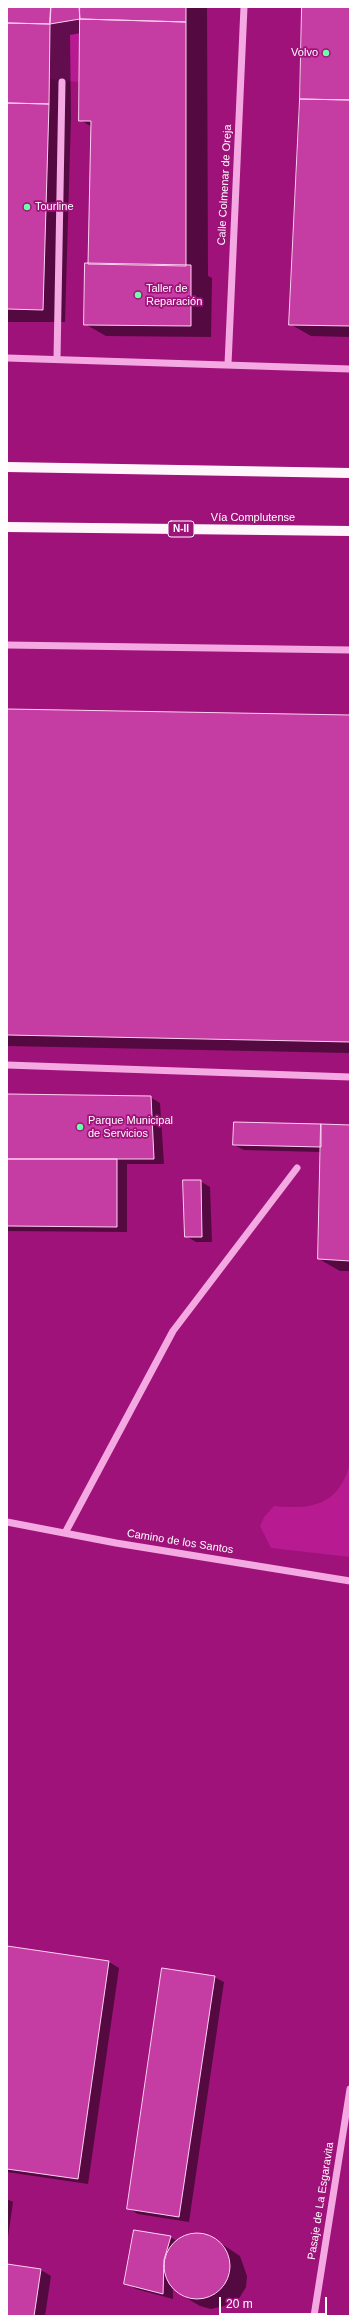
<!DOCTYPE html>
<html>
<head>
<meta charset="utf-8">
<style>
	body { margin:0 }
	#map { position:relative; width:357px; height:2323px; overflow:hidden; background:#9e1279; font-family:Helvetica,sans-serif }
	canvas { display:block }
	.frame { position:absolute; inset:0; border:8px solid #fff; pointer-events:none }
	.scale { position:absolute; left:219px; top:2297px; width:108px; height:18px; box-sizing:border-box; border:2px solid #fff; border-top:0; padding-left:5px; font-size:12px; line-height:14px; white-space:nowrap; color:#fff; -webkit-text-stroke:3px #9e1279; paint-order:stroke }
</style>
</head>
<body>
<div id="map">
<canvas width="357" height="2323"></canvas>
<div class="frame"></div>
<div class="scale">20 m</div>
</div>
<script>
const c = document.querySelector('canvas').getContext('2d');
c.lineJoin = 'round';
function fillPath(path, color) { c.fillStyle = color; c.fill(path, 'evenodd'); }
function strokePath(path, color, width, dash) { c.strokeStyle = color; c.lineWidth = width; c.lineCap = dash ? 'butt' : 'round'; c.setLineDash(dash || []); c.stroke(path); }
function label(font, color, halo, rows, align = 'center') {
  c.font = font + ' Helvetica,sans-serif'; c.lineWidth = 3.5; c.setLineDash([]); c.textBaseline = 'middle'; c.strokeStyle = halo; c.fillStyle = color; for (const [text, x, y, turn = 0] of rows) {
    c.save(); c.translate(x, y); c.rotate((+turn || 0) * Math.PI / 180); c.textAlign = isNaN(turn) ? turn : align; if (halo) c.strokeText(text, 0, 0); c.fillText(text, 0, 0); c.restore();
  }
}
fillPath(new Path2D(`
	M80,19L79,82L49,79L50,24Z
	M350,1463V1557L271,1548L260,1526L264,1517L274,1506C313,1510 339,1505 350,1463Z`), '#b81a91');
fillPath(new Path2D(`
	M7,7H207L208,276L212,278L211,337L106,336L85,324L89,264L92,127L80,120L81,33L70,35L71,117L65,322H7Z
	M303,7H350V337L311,336L290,324Z
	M7,710L350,716V1053L7,1046Z
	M7,1095L150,1097L160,1103L164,1164H127V1232L7,1231Z
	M350,1126V1271H340L319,1259L321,1152L244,1150L234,1145Z
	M200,1181L210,1187L212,1242H196L186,1236Z
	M7,1947L109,1962L119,1968L88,2184L7,2172Z
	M214,1977L224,1982L189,2222L138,2214L128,2208Z
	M7,2199L13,2202L7,2244Z
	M194,2234L214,2239L240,2256L247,2276L246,2287L240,2297L232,2304L211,2309L200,2306L183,2296L173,2286V2299L136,2289L126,2283L170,2237L177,2241Z
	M7,2265L41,2270L51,2276L45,2316H7Z`), '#0007');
const building = new Path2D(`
	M7,7H51L50,24L7,23Z
	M51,7H79L80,19L50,24Z
	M80,7H186V22L80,19Z
	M302,7H350V100L300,99Z
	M80,19L186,22V266L88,264L91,121H79Z
	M7,23L50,24L49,104L7,103Z
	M300,99L350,100V326L289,325Z
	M7,103L49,104L43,310L7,309Z
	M85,263L191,265V326L84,325Z
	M7,709L350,715V1042L7,1035Z
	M7,1094L151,1096L154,1159H7Z
	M234,1122L321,1124V1147L233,1145Z
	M321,1124L350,1125V1261L318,1259Z
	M7,1159H117V1227L7,1226Z
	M183,1180H201L202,1237H185Z
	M7,1946L109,1961L78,2179L7,2169Z
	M162,1968L215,1976L179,2217L127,2209Z
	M134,2230L171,2236L164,2260L163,2294L124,2284Z
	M164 2266a33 33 0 1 1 66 0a33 33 0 1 1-66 0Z
	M7,2264L41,2269L34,2316H7Z`);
fillPath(building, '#c53ca2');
strokePath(building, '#fed2f3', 1);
strokePath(new Path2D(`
	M7,358L350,369
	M57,359L62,82
	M228,364L244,7
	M7,645L350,650
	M7,1065L350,1077
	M7,1522L116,1543L350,1581
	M65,1533L173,1331L297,1168
	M314,2316L350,2089`), '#f4a9e2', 7);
strokePath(new Path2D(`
	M7,467L350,473
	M7,527L350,531`), '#fff6fc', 10);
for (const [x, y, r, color] of [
	[326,53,4,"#6cffa8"],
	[27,207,4,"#6cffa8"],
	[138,295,4,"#6cffa8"],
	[80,1127,4,"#6cffa8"]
]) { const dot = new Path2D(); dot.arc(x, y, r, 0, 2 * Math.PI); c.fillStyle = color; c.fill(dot); strokePath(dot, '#9e1279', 1.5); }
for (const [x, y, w] of [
	[181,529,26]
]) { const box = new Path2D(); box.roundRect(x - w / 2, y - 8, w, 16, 3); c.fillStyle = '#9e1279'; c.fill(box); strokePath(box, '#fff', 1); }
label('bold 10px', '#fff', null, [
	["N-II",181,529]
]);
label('11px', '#fff', '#9e1279', [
	["Volvo",318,53,"right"],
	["Tourline",35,207],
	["Taller de",146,289],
	["Reparación",146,302],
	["Parque Municipal",88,1121],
	["de Servicios",88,1134]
], 'left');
label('11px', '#fff', '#9e1279', [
	["Calle Colmenar de Oreja",225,185,-87],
	["Vía Complutense",253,518],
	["Camino de los Santos",180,1542,9],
	["Pasaje de La Esgaravita",321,2201,-81]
]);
</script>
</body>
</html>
